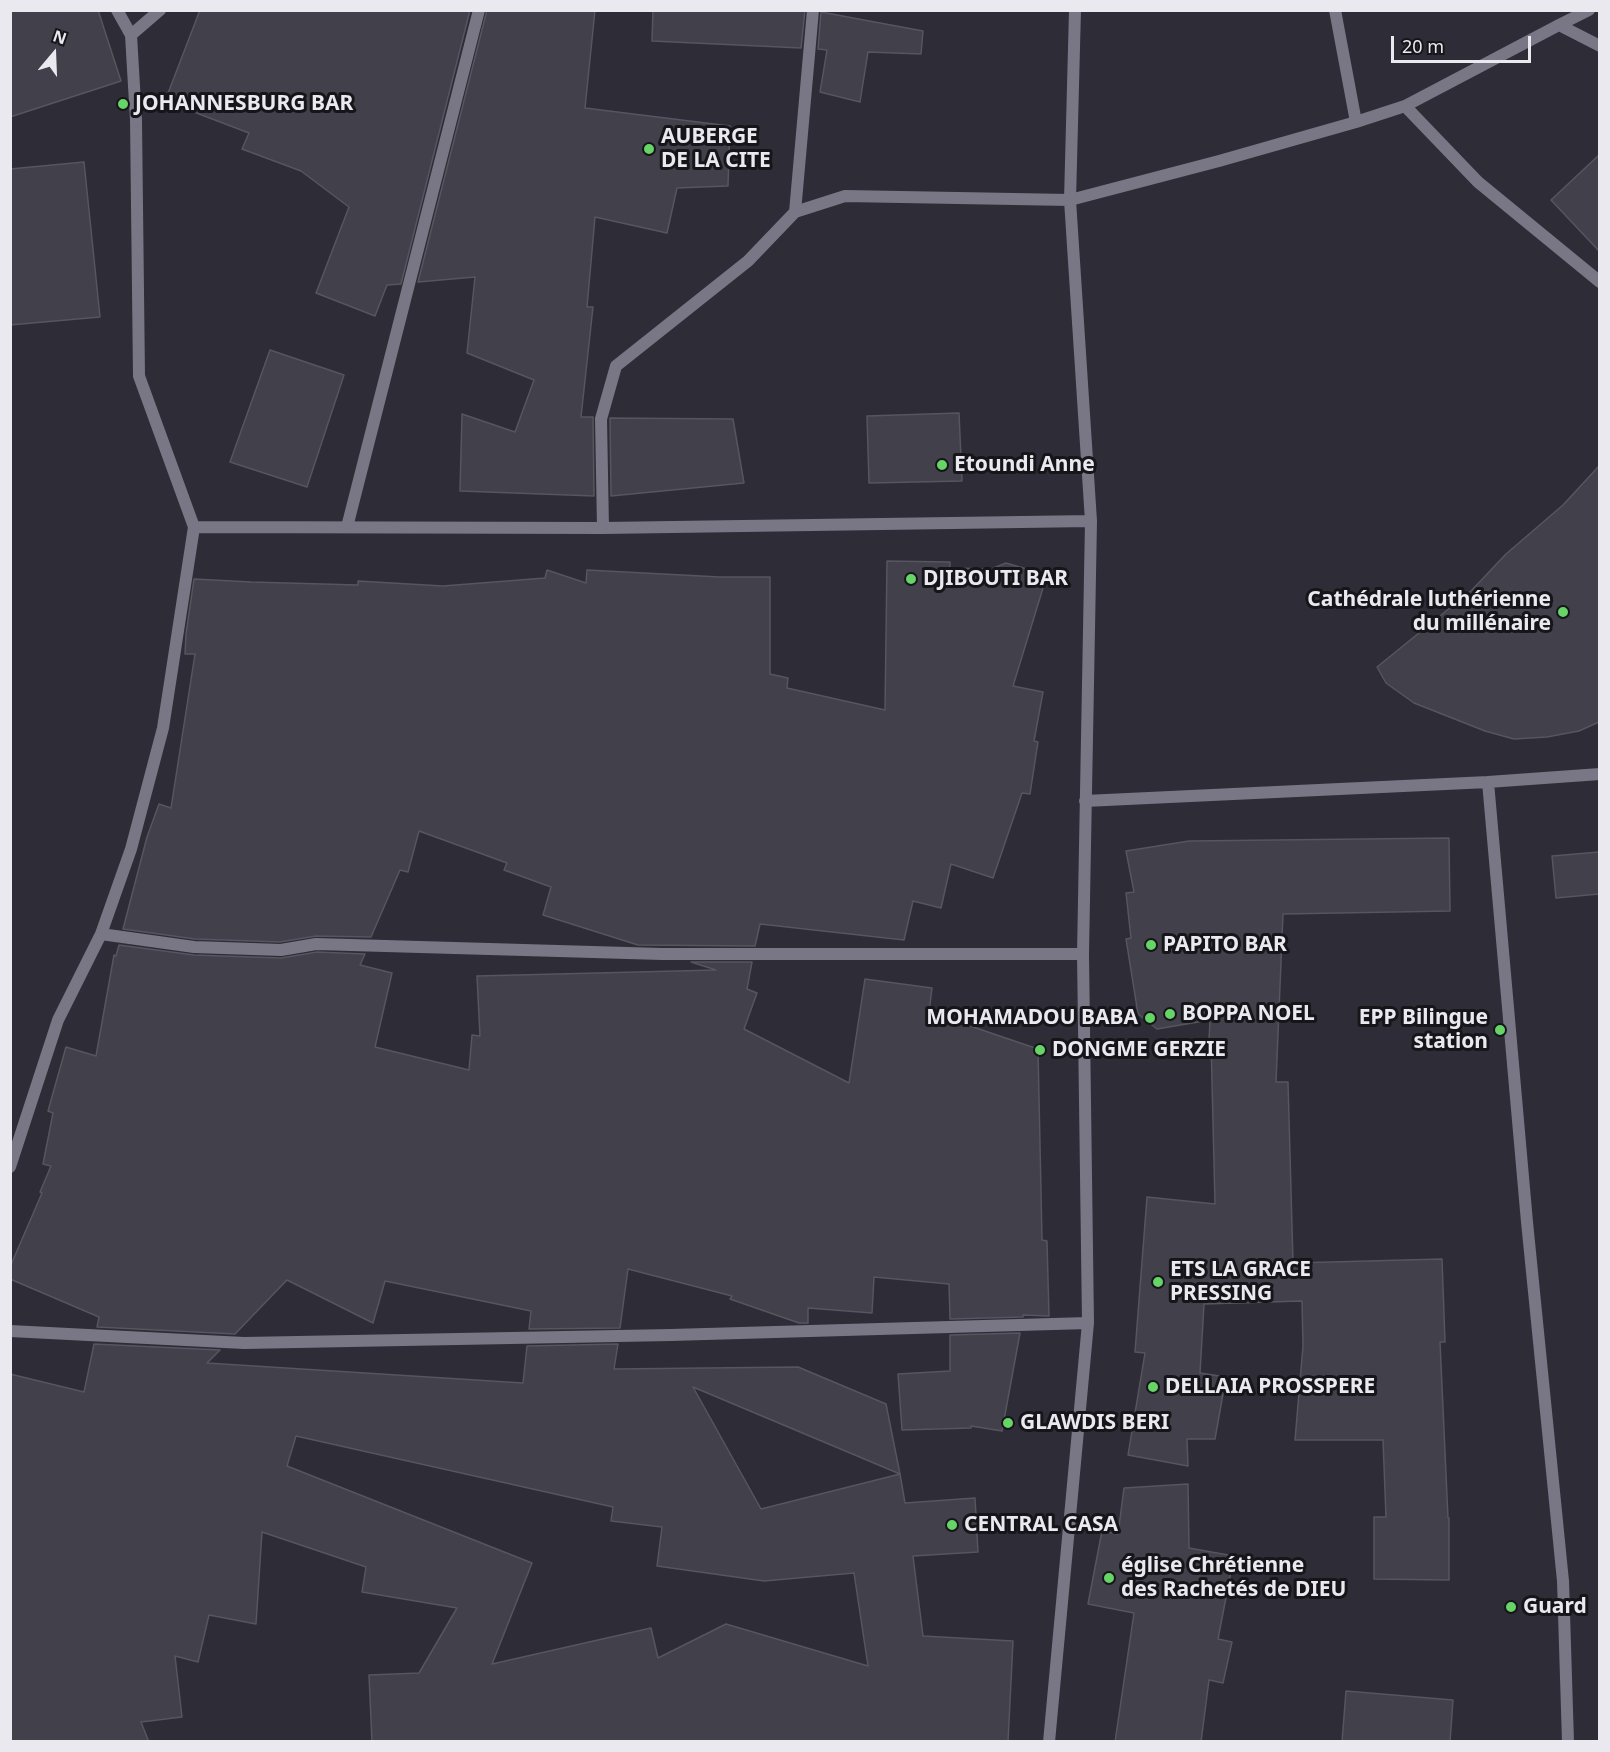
<!DOCTYPE html>
<html>
<head>
<meta charset="utf-8">
<style>
	body { margin:0 }
	#map { position:relative; width:1610px; height:1752px; overflow:hidden; background:#2e2c36; font-family:"Noto Sans",sans-serif }
	canvas { display:block }
	.frame { position:absolute; inset:0; border:12px solid #eae9ef; pointer-events:none }
	.north { position:absolute; left:24px; top:24px; width:60px; height:60px; -webkit-text-stroke:4px #16151a; paint-order:stroke; rotate:19deg; font-size:16px; font-weight:700; line-height:24px; text-align:center; color:#eae9ef }
	.north::after { content:''; display:block; margin:auto; width:21px; height:27px; background:#eae9ef; clip-path:polygon(50% 0,100% 100%,50% 72%,0 100%) }
	.scale { position:absolute; left:1391px; top:36px; width:140px; height:27px; box-sizing:border-box; border:3px solid #eae9ef; border-top:0; padding-left:8px; font-size:18px; line-height:21px; white-space:nowrap; color:#eae9ef; -webkit-text-stroke:4px #16151a; paint-order:stroke }
</style>
</head>
<body>
<div id="map">
<canvas width="1610" height="1752"></canvas>
<div class="frame"></div>
<div class="north">N</div>
<div class="scale">20 m</div>
</div>
<script>
const c = document.querySelector('canvas').getContext('2d');
c.lineJoin = 'round';
function fillPath(path, color) { c.fillStyle = color; c.fill(path, 'evenodd'); }
function strokePath(path, color, width, dash) { c.strokeStyle = color; c.lineWidth = width; c.lineCap = dash ? 'butt' : 'round'; c.setLineDash(dash || []); c.stroke(path); }
function label(font, color, halo, rows, align = 'center') {
  c.font = font + ' "Noto Sans",sans-serif'; c.lineWidth = 6; c.setLineDash([]); c.textBaseline = 'middle'; c.strokeStyle = halo; c.fillStyle = color; for (const [text, x, y, turn = 0] of rows) {
    c.save(); c.translate(x, y); c.rotate((+turn || 0) * Math.PI / 180); c.textAlign = isNaN(turn) ? turn : align; if (halo) c.strokeText(text, 0, 0); c.fillText(text, 0, 0); c.restore();
  }
}
const building = new Path2D(`
	M10,10H98L121,81L10,117Z
	M200,10H470L401,284L387,285L375,316L316,293L349,207L301,171L242,149L249,133L165,101Z
	M487,10H595L585,108L730,126L728,186L677,188L667,233L595,217L587,307H593L581,417H593L594,496L460,491L462,414L515,432L534,380L467,353L475,277L418,282Z
	M653,10H805L801,48L652,41Z
	M821,12L923,31L921,54L868,52L860,102L820,92L827,50L818,49Z
	M1599,155V251L1551,200Z
	M84,162L100,317L10,325V169Z
	M270,350L344,375L307,487L230,462Z
	M959,413L962,481L869,483L867,416Z
	M610,418L733,419L744,483L611,496Z
	M1599,466V722L1579,731L1547,737L1514,739L1485,731L1414,703L1386,683L1377,667L1472,590L1506,554L1563,505Z
	M887,561L950,562V568L991,569L1006,563L1047,575L1013,686L1043,692L1034,741L1038,742L1030,794L1022,793L993,878L951,864L941,908L913,901L904,940L760,924L755,946L638,945L543,915L551,887L504,870L507,863L419,831L408,872L400,870L371,937L316,936L280,942L195,939L123,929L147,837L159,804L171,808L195,654H185L186,634L194,579L251,582L358,585V581L443,586L545,578L547,570L586,583L587,570L720,577H770V674L788,678L787,688L885,710Z
	M1449,838L1450,911L1283,914L1276,1082H1288L1293,1263L1442,1259L1445,1342H1440L1448,1518H1449V1580L1374,1579V1517H1386L1383,1440H1295L1303,1346L1302,1301L1204,1304L1200,1373L1226,1377L1215,1439H1187L1188,1466L1128,1455L1145,1353L1135,1352L1147,1197L1215,1204L1211,1041H1209L1210,1020L1157,1029L1138,1014L1126,939L1131,938L1126,893L1134,892L1126,851L1189,841Z
	M1599,852V894L1556,898L1552,856Z
	M119,945L194,955L281,958L317,952L365,954L360,965L392,973L375,1047L469,1070L472,1035L480,1036L477,976L716,970L691,962H752L747,989L757,993L744,1029L849,1083L865,979L932,988L929,1012L1038,1049L1042,1240L1047,1241L1049,1316L1023,1315V1317L950,1319L949,1284L874,1277L872,1313L808,1308V1323H799L730,1299L732,1296L628,1269L620,1328L529,1329L531,1311L385,1281L373,1323L287,1280L235,1334L97,1327L99,1317L10,1279V1267L42,1193L40,1192L51,1166L43,1164L53,1113L48,1111L66,1047L96,1056L114,955L116,956Z
	M1020,1333L1002,1431L971,1426V1428L902,1430L898,1374L950,1371V1335Z
	M94,1344L220,1350L207,1363L523,1383L527,1346L618,1344L614,1369L798,1367L886,1404L900,1474L693,1387L761,1509L900,1474L905,1503L975,1498L978,1552L913,1556L923,1636L1013,1641L1008,1742H372L369,1675L419,1673L457,1608L362,1592L366,1567L262,1532L256,1624L209,1615L198,1662L175,1656L182,1717L141,1722L149,1742H10V1374L84,1392ZM296,1436L613,1507L611,1521L662,1527L657,1566L764,1581L854,1573L868,1666L726,1624L658,1658L651,1628L492,1664L532,1563L287,1466Z
	M1188,1484L1189,1548L1234,1556L1218,1639L1232,1642L1223,1683L1209,1680L1201,1742H1115L1134,1613L1088,1604L1102,1531L1118,1534L1124,1488Z
	M1346,1691L1453,1700L1450,1742H1342Z`);
fillPath(building, '#42404a');
strokePath(building, '#575560', 1.5);
strokePath(new Path2D(`
	M1335,10L1356,122
	M1559,25L1600,46
	M131,35L160,10
	M1405,106L1478,182L1600,282
	M795,212L813,10
	M194,527L603,528L1091,521
	M347,527L479,10
	M603,528L601,419L616,366L748,261L795,212L845,196L1070,200L1219,161L1356,122L1405,106L1559,25L1589,10
	M1488,782L1600,774
	M1085,801L1488,782L1527,1222L1563,1581L1568,1742
	M101,934L194,947L281,950L316,944L662,954H1083
	M10,1167L58,1020L101,934L131,849L163,728L194,527L139,376L136,120L131,35L117,10
	M10,1331L244,1343L671,1335L1088,1323
	M1049,1742L1088,1323L1083,954L1091,521L1070,200L1075,10`), '#797686', 12);
for (const [x, y, r, color] of [
	[123,104,6,"#66d466"],
	[649,149,6,"#66d466"],
	[942,465,6,"#66d466"],
	[911,579,6,"#66d466"],
	[1563,612,6,"#66d466"],
	[1151,945,6,"#66d466"],
	[1170,1014,6,"#66d466"],
	[1150,1018,6,"#66d466"],
	[1500,1030,6,"#66d466"],
	[1040,1050,6,"#66d466"],
	[1158,1282,6,"#66d466"],
	[1153,1387,6,"#66d466"],
	[1008,1423,6,"#66d466"],
	[952,1525,6,"#66d466"],
	[1109,1578,6,"#66d466"],
	[1511,1607,6,"#66d466"]
]) { const dot = new Path2D(); dot.arc(x, y, r, 0, 2 * Math.PI); c.fillStyle = color; c.fill(dot); strokePath(dot, '#16151a', 2); }
label('bold 21px', '#eae9ef', '#16151a', [
	["JOHANNESBURG BAR",135,104],
	["AUBERGE",661,137],
	["DE LA CITE",661,161],
	["Etoundi Anne",954,465],
	["DJIBOUTI BAR",923,579],
	["Cathédrale luthérienne",1551,600,"right"],
	["du millénaire",1551,624,"right"],
	["PAPITO BAR",1163,945],
	["BOPPA NOEL",1182,1014],
	["MOHAMADOU BABA",1138,1018,"right"],
	["EPP Bilingue",1488,1018,"right"],
	["station",1488,1042,"right"],
	["DONGME GERZIE",1052,1050],
	["ETS LA GRACE",1170,1270],
	["PRESSING",1170,1294],
	["DELLAIA PROSSPERE",1165,1387],
	["GLAWDIS BERI",1020,1423],
	["CENTRAL CASA",964,1525],
	["église Chrétienne",1121,1566],
	["des Rachetés de DIEU",1121,1590],
	["Guard",1523,1607]
], 'left');
</script>
</body>
</html>
